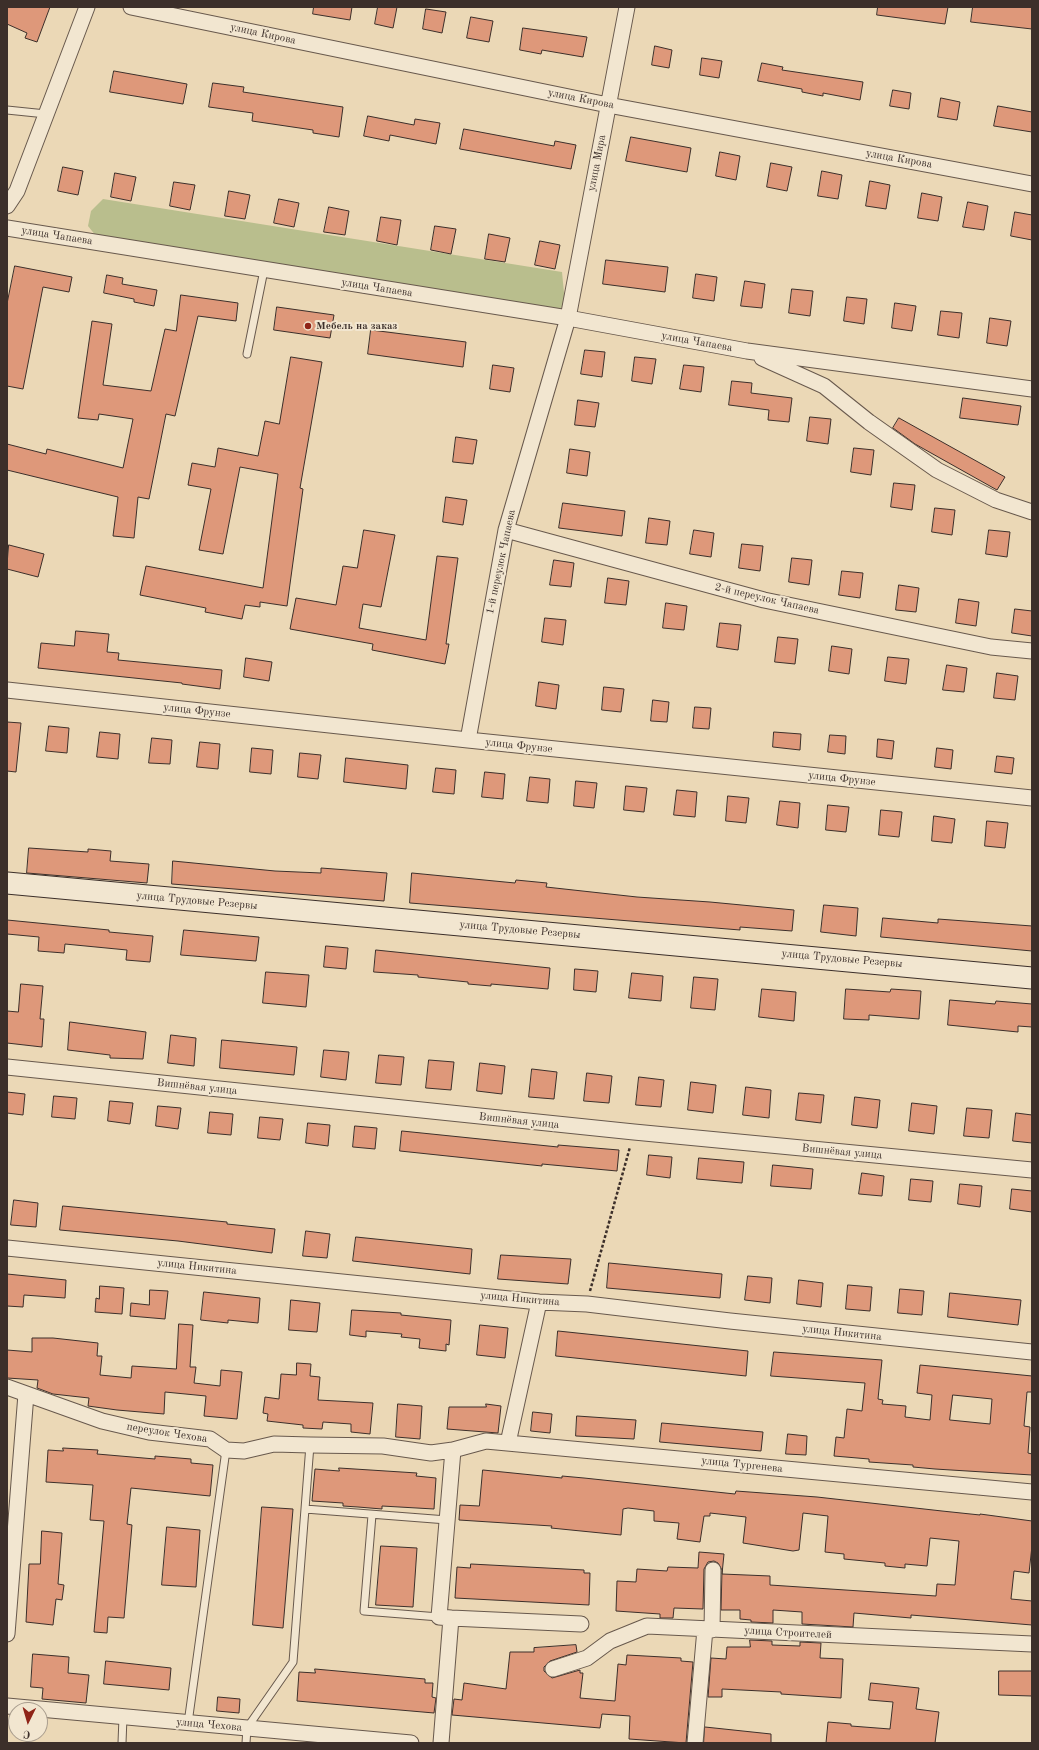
<!DOCTYPE html>
<html>
<head>
<meta charset="utf-8">
<style>
	body { margin:0 }
	#map { position:relative; width:1039px; height:1750px; overflow:hidden; background:#ebd8b6; font-family:"Old Standard TT",serif }
	canvas { display:block }
	.frame { position:absolute; inset:0; border:8px solid #3c2f2a; pointer-events:none }
	.north { position:absolute; left:8px; top:1702px; width:40px; height:40px; box-sizing:border-box; background:#f2e6d0; border:1px solid #a99d8e; border-radius:50%; rotate:185deg; font-size:11px; font-weight:700; line-height:16px; text-align:center; color:#3c2f2a }
	.north::after { content:''; display:block; margin:auto; width:14px; height:18px; background:#8f2418; clip-path:polygon(50% 0,100% 100%,50% 72%,0 100%) }
</style>
</head>
<body>
<div id="map">
<canvas width="1039" height="1750"></canvas>
<div class="frame"></div>
<div class="north">С</div>
</div>
<script>
const c = document.querySelector('canvas').getContext('2d');
c.lineJoin = 'round';
function fillPath(path, color) { c.fillStyle = color; c.fill(path, 'evenodd'); }
function strokePath(path, color, width, dash) { c.strokeStyle = color; c.lineWidth = width; c.lineCap = dash ? 'butt' : 'round'; c.setLineDash(dash || []); c.stroke(path); }
function label(font, color, halo, rows, align = 'center') {
  c.font = font + ' "Old Standard TT",serif'; c.lineWidth = 4; c.setLineDash([]); c.textBaseline = 'middle'; c.strokeStyle = halo; c.fillStyle = color; for (const [text, x, y, turn = 0] of rows) {
    c.save(); c.translate(x, y); c.rotate((+turn || 0) * Math.PI / 180); c.textAlign = isNaN(turn) ? turn : align; if (halo) c.strokeText(text, 0, 0); c.fillText(text, 0, 0); c.restore();
  }
}
fillPath(new Path2D(`
	M103,199L562,272L565,303L551,320L108,251L88,226L91,211Z`), '#b9be8d');
const building = new Path2D(`
	M7,7H50L37,42L25,38L27,33L7,24Z
	M314,7H352L350,20L313,14Z
	M378,7H397L393,28L375,24Z
	M878,7H948L945,24L877,15Z
	M973,7H1032V29L971,22Z
	M426,9L446,12L442,33L423,29Z
	M471,17L493,21L489,42L467,38Z
	M523,28L587,37L583,57L542,50L541,54L520,50Z
	M655,46L672,50L669,68L652,65Z
	M702,58L722,61L719,78L700,75Z
	M762,63L783,67L782,70L863,82L860,100L823,93V96L802,92V89L758,81Z
	M114,71L187,84L183,104L110,92Z
	M213,83L244,87L243,92L343,107L339,137L313,133V130L252,121L253,113L209,107Z
	M893,90L911,93L909,109L890,106Z
	M941,98L960,102L957,120L938,117Z
	M998,106L1032,112V132L994,126Z
	M368,116L414,125L415,119L440,123L436,144L390,135L389,141L364,136Z
	M464,129L554,146L555,141L576,145L571,169L460,149Z
	M631,137L691,148L687,172L626,161Z
	M720,152L740,156L736,180L716,176Z
	M771,163L792,167L787,191L767,187Z
	M63,167L83,171L78,195L58,191Z
	M822,171L842,175L838,199L818,196Z
	M115,173L136,177L131,201L111,197Z
	M870,181L890,185L886,209L866,206Z
	M174,182L195,185L190,210L170,206Z
	M229,191L250,195L245,219L225,216Z
	M922,193L942,197L938,221L918,218Z
	M279,199L299,203L294,227L274,223Z
	M968,202L988,206L984,230L963,227Z
	M329,207L349,211L345,235L324,232Z
	M1015,212L1032,215V240L1011,236Z
	M381,217L401,220L397,245L377,241Z
	M435,226L456,229L451,254L431,250Z
	M489,234L510,238L505,262L485,259Z
	M540,241L560,245L555,269L535,265Z
	M606,260L668,267L665,292L603,284Z
	M15,266L72,277L69,292L43,287L23,389L7,386V304Z
	M696,274L717,277L714,301L693,298Z
	M107,275L123,278L122,284L157,290L154,306L134,302V299L104,293Z
	M745,281L765,284L762,308L741,306Z
	M792,289L813,291L810,316L789,313Z
	M181,295L238,303L236,321L198,316L175,416L166,414L149,499L138,497L134,538L113,536L118,497L7,470V444L46,454L47,449L123,468L133,419L99,414L98,420L78,418L92,321L112,324L103,385L151,391L165,329L176,331Z
	M847,297L867,299L864,324L844,321Z
	M895,303L916,306L912,331L892,328Z
	M277,307L334,315L330,338L274,330Z
	M941,311L962,313L959,338L938,335Z
	M990,318L1011,321L1007,346L987,343Z
	M371,330L466,342L463,367L368,354Z
	M585,350L605,352L602,377L581,374Z
	M291,357L322,362L300,488L303,489L287,606L260,602V607L245,605L242,619L205,612L206,608L140,595L146,566L263,588L278,474L240,467L223,554L199,550L211,489L188,485L192,463L215,467L218,448L258,456L265,421L279,424Z
	M635,357L656,359L652,384L632,381Z
	M493,365L514,368L510,392L490,389Z
	M684,365L704,367L701,392L680,389Z
	M732,381L752,383L751,393L792,398L789,422L768,420L769,410L729,405Z
	M963,398L1021,406L1018,425L960,418Z
	M578,400L599,403L595,427L575,425Z
	M810,417L831,419L828,444L807,441Z
	M899,418L1005,477L997,490L915,444L893,428Z
	M456,437L477,440L473,464L453,462Z
	M854,448L874,450L871,475L851,472Z
	M570,449L590,452L587,476L567,473Z
	M894,483L915,485L912,510L891,507Z
	M446,497L467,500L463,525L443,522Z
	M563,503L625,511L622,536L559,528Z
	M935,508L955,510L952,535L932,532Z
	M649,518L670,521L667,545L646,543Z
	M364,530L395,535L381,607L363,604L359,628L426,640L437,556L458,558L446,644H449L445,664L372,650L373,644L290,629L296,598L336,605L343,566L357,568Z
	M694,530L714,533L711,557L690,554Z
	M989,530L1010,532L1007,557L986,554Z
	M742,544L763,546L760,571L739,568Z
	M9,545L44,554L38,577L7,569Z
	M792,558L812,560L809,585L789,582Z
	M554,560L574,563L571,587L550,585Z
	M842,571L863,573L860,598L839,595Z
	M608,578L629,581L626,605L605,603Z
	M899,585L919,588L916,612L896,610Z
	M959,599L979,602L976,626L956,623Z
	M666,603L687,606L684,630L663,628Z
	M1015,609L1032,611V636L1012,633Z
	M545,618L566,620L563,645L542,642Z
	M720,623L741,625L738,650L717,647Z
	M76,631L109,634L107,652L119,653L118,660L222,670L220,689L182,684V683L38,668L41,643L74,646Z
	M778,637L798,639L795,664L775,662Z
	M832,646L852,649L849,674L829,671Z
	M888,657L909,659L906,684L885,681Z
	M246,658L272,662L269,681L244,677Z
	M947,665L967,668L964,692L943,690Z
	M997,673L1018,676L1015,700L994,698Z
	M539,682L559,685L556,709L536,706Z
	M604,687L624,689L621,712L602,710Z
	M653,700L669,702L667,722L651,721Z
	M695,707L711,708L709,729L693,728Z
	M7,722L21,723L16,772L7,771Z
	M49,726L69,728L67,753L46,751Z
	M100,732L120,734L118,759L97,757Z
	M774,732L801,734L800,750L773,747Z
	M830,735L846,736L845,754L828,752Z
	M152,738L172,740L170,764L149,763Z
	M878,739L894,741L892,759L877,757Z
	M200,742L220,744L218,769L197,767Z
	M252,748L273,750L271,774L250,772Z
	M937,748L953,750L951,769L935,767Z
	M300,753L321,755L318,779L298,777Z
	M997,756L1014,758L1012,774L995,772Z
	M346,758L408,765L406,789L344,782Z
	M436,768L456,770L454,794L433,792Z
	M485,772L505,774L503,799L482,797Z
	M530,777L550,779L548,803L527,801Z
	M576,781L597,783L594,808L574,806Z
	M626,786L647,788L644,812L624,810Z
	M677,790L697,792L695,817L674,815Z
	M728,796L749,798L746,823L726,821Z
	M780,801L800,803L798,828L777,825Z
	M828,805L849,807L846,832L826,830Z
	M881,810L902,812L899,837L879,835Z
	M934,816L955,819L952,843L932,841Z
	M987,821L1008,823L1005,848L985,846Z
	M29,848L88,852V849L111,851L110,861L149,864L147,883L27,873Z
	M173,861L275,871L321,873V868L387,873L384,901L172,884Z
	M412,873L515,883L516,880L547,883L546,887L637,897L710,902L794,910L792,931L740,927V930L410,903Z
	M824,905L858,908L856,936L821,932Z
	M883,918L938,923V919L1032,926V951L881,937Z
	M7,920L109,930V932L153,936L150,962L126,960L127,950L65,944L64,953L38,951L39,937L7,934Z
	M184,930L259,937L256,961L181,955Z
	M326,946L348,948L346,969L324,967Z
	M376,950L550,968L548,989L491,984V986L468,984V982L418,977V975L374,972Z
	M575,969L598,971L596,992L574,990Z
	M266,972L309,975L306,1007L263,1003Z
	M632,973L663,976L661,1001L629,998Z
	M694,977L718,979L715,1010L691,1008Z
	M21,984L43,986L40,1019H44L42,1047L7,1043V1011L18,1012Z
	M762,989L796,992L794,1021L759,1017Z
	M846,989L890,992L891,989L921,991L919,1019L869,1015V1020L844,1019Z
	M950,1000L995,1004L996,1001L1032,1004V1027L1018,1026V1032L948,1025Z
	M70,1022L146,1032L143,1059L110,1058V1055L68,1050Z
	M171,1035L196,1038L194,1066L168,1063Z
	M222,1040L297,1047L294,1075L220,1068Z
	M324,1050L349,1052L346,1080L321,1077Z
	M379,1055L404,1057L401,1085L376,1083Z
	M429,1060L454,1062L451,1090L426,1088Z
	M480,1063L505,1066L502,1094L477,1091Z
	M532,1069L557,1072L554,1099L529,1097Z
	M587,1073L612,1076L609,1103L584,1101Z
	M639,1077L664,1080L661,1107L636,1105Z
	M691,1082L716,1085L713,1113L688,1110Z
	M746,1087L771,1090L769,1118L743,1115Z
	M7,1092L25,1094L23,1115L7,1113Z
	M799,1093L824,1095L821,1123L796,1120Z
	M54,1096L77,1098L75,1119L52,1117Z
	M855,1097L880,1100L877,1128L852,1125Z
	M110,1101L133,1103L130,1124L108,1121Z
	M912,1103L937,1106L934,1134L909,1131Z
	M158,1106L181,1108L178,1129L156,1126Z
	M967,1108L992,1110L989,1138L964,1136Z
	M210,1112L233,1114L231,1135L208,1133Z
	M1016,1113L1032,1115V1143L1013,1141Z
	M260,1117L283,1119L280,1140L258,1138Z
	M308,1123L330,1125L328,1146L306,1143Z
	M355,1126L377,1128L375,1149L353,1147Z
	M402,1131L558,1147V1145L619,1150L617,1171L542,1164V1166L400,1151Z
	M649,1155L672,1157L670,1178L647,1175Z
	M699,1158L744,1162L742,1183L697,1179Z
	M773,1165L813,1169L811,1189L771,1186Z
	M862,1173L884,1176L882,1196L859,1194Z
	M911,1179L933,1181L931,1202L909,1200Z
	M960,1184L982,1186L980,1207L958,1204Z
	M1012,1189L1032,1191V1212L1010,1209Z
	M14,1200L38,1203L36,1227L11,1225Z
	M63,1206L227,1222V1224L275,1229L272,1253L178,1241L60,1230Z
	M306,1231L330,1234L327,1258L303,1256Z
	M356,1237L472,1249L470,1274L353,1261Z
	M501,1255L571,1259L568,1284L498,1279Z
	M609,1263L722,1274L720,1298L607,1288Z
	M7,1274L66,1280L65,1298L24,1295L23,1307L7,1306Z
	M748,1276L772,1278L770,1303L745,1300Z
	M799,1280L823,1283L821,1307L797,1304Z
	M848,1285L872,1287L870,1311L846,1309Z
	M100,1286L124,1288L122,1314L95,1312L96,1298L99,1299Z
	M900,1289L924,1291L922,1315L898,1313Z
	M150,1290L168,1291L165,1319L130,1316L131,1303L149,1305Z
	M204,1292L260,1298L258,1323L228,1320V1323L201,1320Z
	M950,1293L1021,1300L1018,1325L948,1317Z
	M291,1300L320,1303L317,1332L289,1330Z
	M352,1310L401,1313V1315L451,1320L449,1345L446,1344V1351L419,1348L420,1339L401,1337L402,1334L366,1331V1337L350,1335Z
	M179,1324L193,1325L190,1367H196L194,1383L220,1386L221,1370L242,1372L237,1419L204,1416L206,1396L165,1392L164,1414L117,1410L88,1406L89,1398L53,1394L37,1388L38,1380L7,1378V1350L32,1352V1338H53L98,1343L97,1356H102L100,1375L131,1378L132,1366L176,1369Z
	M480,1325L508,1328L505,1358L477,1355Z
	M558,1331L748,1351L746,1376L556,1356Z
	M774,1352L882,1360L878,1399L883,1400L882,1404L906,1406L905,1417L930,1420L932,1395L917,1393L920,1365L1032,1376V1392H1027L1024,1426L1030,1427L1028,1453L1032,1454V1475L935,1469L913,1467V1465L869,1462V1459L834,1456L836,1437L844,1438L847,1409L862,1411L865,1383L771,1376ZM953,1395L992,1399L990,1424L950,1420Z
	M297,1363L311,1364L310,1376L320,1377L318,1400L373,1403L370,1434L351,1432V1424L323,1422L322,1429L303,1428V1425L267,1421L268,1414L263,1413L265,1397L279,1399L281,1374L296,1375Z
	M398,1404L422,1406L420,1439L396,1437Z
	M486,1404L501,1406L498,1433L447,1429L449,1407H486Z
	M533,1412L552,1414L550,1433L531,1431Z
	M577,1416L636,1420L634,1439L576,1436Z
	M662,1423L763,1432L761,1451L660,1442Z
	M788,1434L807,1436L806,1455L786,1454Z
	M63,1448L98,1450L97,1454L155,1459V1456L191,1459V1463L213,1465L210,1496L131,1488L127,1524L132,1525L124,1618L108,1617L107,1633L94,1632L104,1521L90,1520L93,1485L46,1482L48,1450L63,1451Z
	M339,1468L417,1473L416,1476L436,1478L434,1509L382,1506V1509L358,1507L343,1506V1503L312,1501L315,1469L339,1471Z
	M483,1470L562,1478V1476L584,1478L735,1494L736,1491L817,1497L942,1511L980,1515V1514L1032,1521V1546L1029,1573L1014,1571L1011,1599L1032,1601V1625L911,1615V1618L854,1613L853,1627L802,1624V1612L773,1610V1623L751,1622V1620L740,1619V1610H721L722,1570L718,1563L714,1561L708,1562L704,1569L703,1609L674,1608L673,1618H660V1614L616,1611L617,1581L636,1582L637,1569L667,1571L668,1567L698,1568L699,1552L724,1554L722,1574L770,1576V1585L936,1596L937,1584L955,1585L959,1541L930,1538L927,1566L905,1564V1568L885,1566V1563L844,1559V1554L825,1552L828,1516L803,1513L799,1550L793,1551L743,1543L746,1517L710,1513V1516H704L700,1542L677,1539L679,1523L654,1521V1511L628,1508L623,1509L621,1535L551,1528L552,1526L459,1520L460,1505L479,1506Z
	M262,1507L293,1509L283,1628L253,1625Z
	M167,1527L200,1530L196,1587L162,1585Z
	M42,1531L62,1533L58,1584L64,1585L62,1600L56,1599L53,1625L26,1622L29,1564H40Z
	M381,1546L417,1548L413,1607L376,1605Z
	M471,1564L584,1570V1573H590L589,1605L455,1598L457,1567L470,1568Z
	M750,1640L772,1641V1645L800,1646V1642L821,1643L820,1658L843,1659L841,1698L781,1694V1692L722,1689V1697H708L711,1658L726,1659L727,1647H750Z
	M576,1645L577,1652L550,1661L544,1667V1671L552,1678L580,1670V1673H583L580,1698L615,1701L618,1664L626,1665L627,1655L681,1658V1661L693,1662L686,1743L629,1739L630,1716L602,1714L600,1728L452,1715L454,1699L462,1700L464,1683L506,1689L510,1652H534V1648Z
	M33,1654L69,1657L68,1673L89,1675L86,1703L42,1699L43,1688L31,1687Z
	M106,1661L171,1668L169,1690L104,1684Z
	M315,1669L425,1679V1683H433L432,1697L436,1698L434,1713L297,1701L299,1672L315,1673Z
	M999,1671H1032V1696L999,1695Z
	M871,1683L919,1688L916,1709L939,1712L935,1743H826L828,1722L851,1724V1726L890,1729L893,1702L869,1700Z
	M218,1697L240,1699L239,1713L217,1711Z
	M705,1727L771,1734V1743H704Z`);
fillPath(building, '#de987a');
strokePath(building, '#3c2f2a', 1);
const lane = new Path2D(`
	M7,110L46,114
	M247,354L264,270
	M305,1509L447,1520
	M372,1515L364,1611L439,1617
	M188,1723L226,1450
	M247,1728L293,1662L310,1445
	M122,1743L123,1717
	M246,1743L247,1728`);
const street = new Path2D(`
	M131,7L608,105L1032,184
	M7,206L17,191L87,7
	M7,228L568,318L747,351L1032,389
	M762,358L824,386L869,422L937,470L996,500L1032,512
	M506,530L764,600L991,647L1032,651
	M7,690L468,740L1032,798
	M468,740L506,530L568,318L627,7
	M7,1067L634,1132L1032,1170
	M7,1248L539,1302L587,1304L730,1321L1032,1352
	M7,1387L102,1421L149,1432L210,1439L226,1450L244,1451L274,1444L310,1445L383,1446L431,1453L453,1450L486,1441L1032,1492
	M508,1443L539,1302
	M451,1618L581,1624
	M712,1630L713,1570
	M7,1634L26,1394
	M553,1669L587,1658L610,1641L647,1626L1032,1644
	M7,1706L411,1743
	M441,1743L451,1618L439,1617L453,1450
	M695,1743L705,1629`);
const secondary = new Path2D(`
	M7,883L1032,978`);
strokePath(lane, '#68594d', 9);
strokePath(street, '#68594d', 17);
strokePath(secondary, '#3c2f2a', 23);
strokePath(new Path2D(`
	M590,1291L630,1147`), '#3c2f2a', 2.5, [3, 2]);
strokePath(lane, '#f2e6d0', 7);
strokePath(street, '#f2e6d0', 15);
strokePath(secondary, '#f2e6d0', 21);
for (const [x, y, r, color] of [
	[308,326,4,"#8f2418"]
]) { const dot = new Path2D(); dot.arc(x, y, r, 0, 2 * Math.PI); c.fillStyle = color; c.fill(dot); strokePath(dot, '#f2e6d0', 1.5); }
label('11px', '#3c2f2a', '#f2e6d0', [
	["улица Кирова",263,34,12],
	["улица Кирова",581,99,11],
	["улица Кирова",899,159,10],
	["улица Мира",597,163,-79],
	["улица Чапаева",57,236,9],
	["улица Чапаева",377,288,9],
	["улица Чапаева",697,342,10],
	["1-й переулок Чапаева",501,562,-78],
	["2-й переулок Чапаева",767,599,13],
	["улица Фрунзе",197,711,6],
	["улица Фрунзе",519,746,6],
	["улица Фрунзе",842,779,6],
	["улица Трудовые Резервы",197,901,5],
	["улица Трудовые Резервы",520,930,5],
	["улица Трудовые Резервы",842,959,5],
	["Вишнёвая улица",197,1087,6],
	["Вишнёвая улица",519,1121,6],
	["Вишнёвая улица",842,1152,5],
	["улица Никитина",197,1267,6],
	["улица Никитина",520,1299,5],
	["улица Никитина",842,1333,6],
	["переулок Чехова",167,1433,9],
	["улица Тургенева",742,1465,6],
	["улица Строителей",788,1633,3],
	["улица Чехова",209,1725,5]
]);
label('bold 11px', '#3c2f2a', '#f2e6d0', [
	["Мебель на заказ",316,326]
], 'left');
</script>
</body>
</html>
